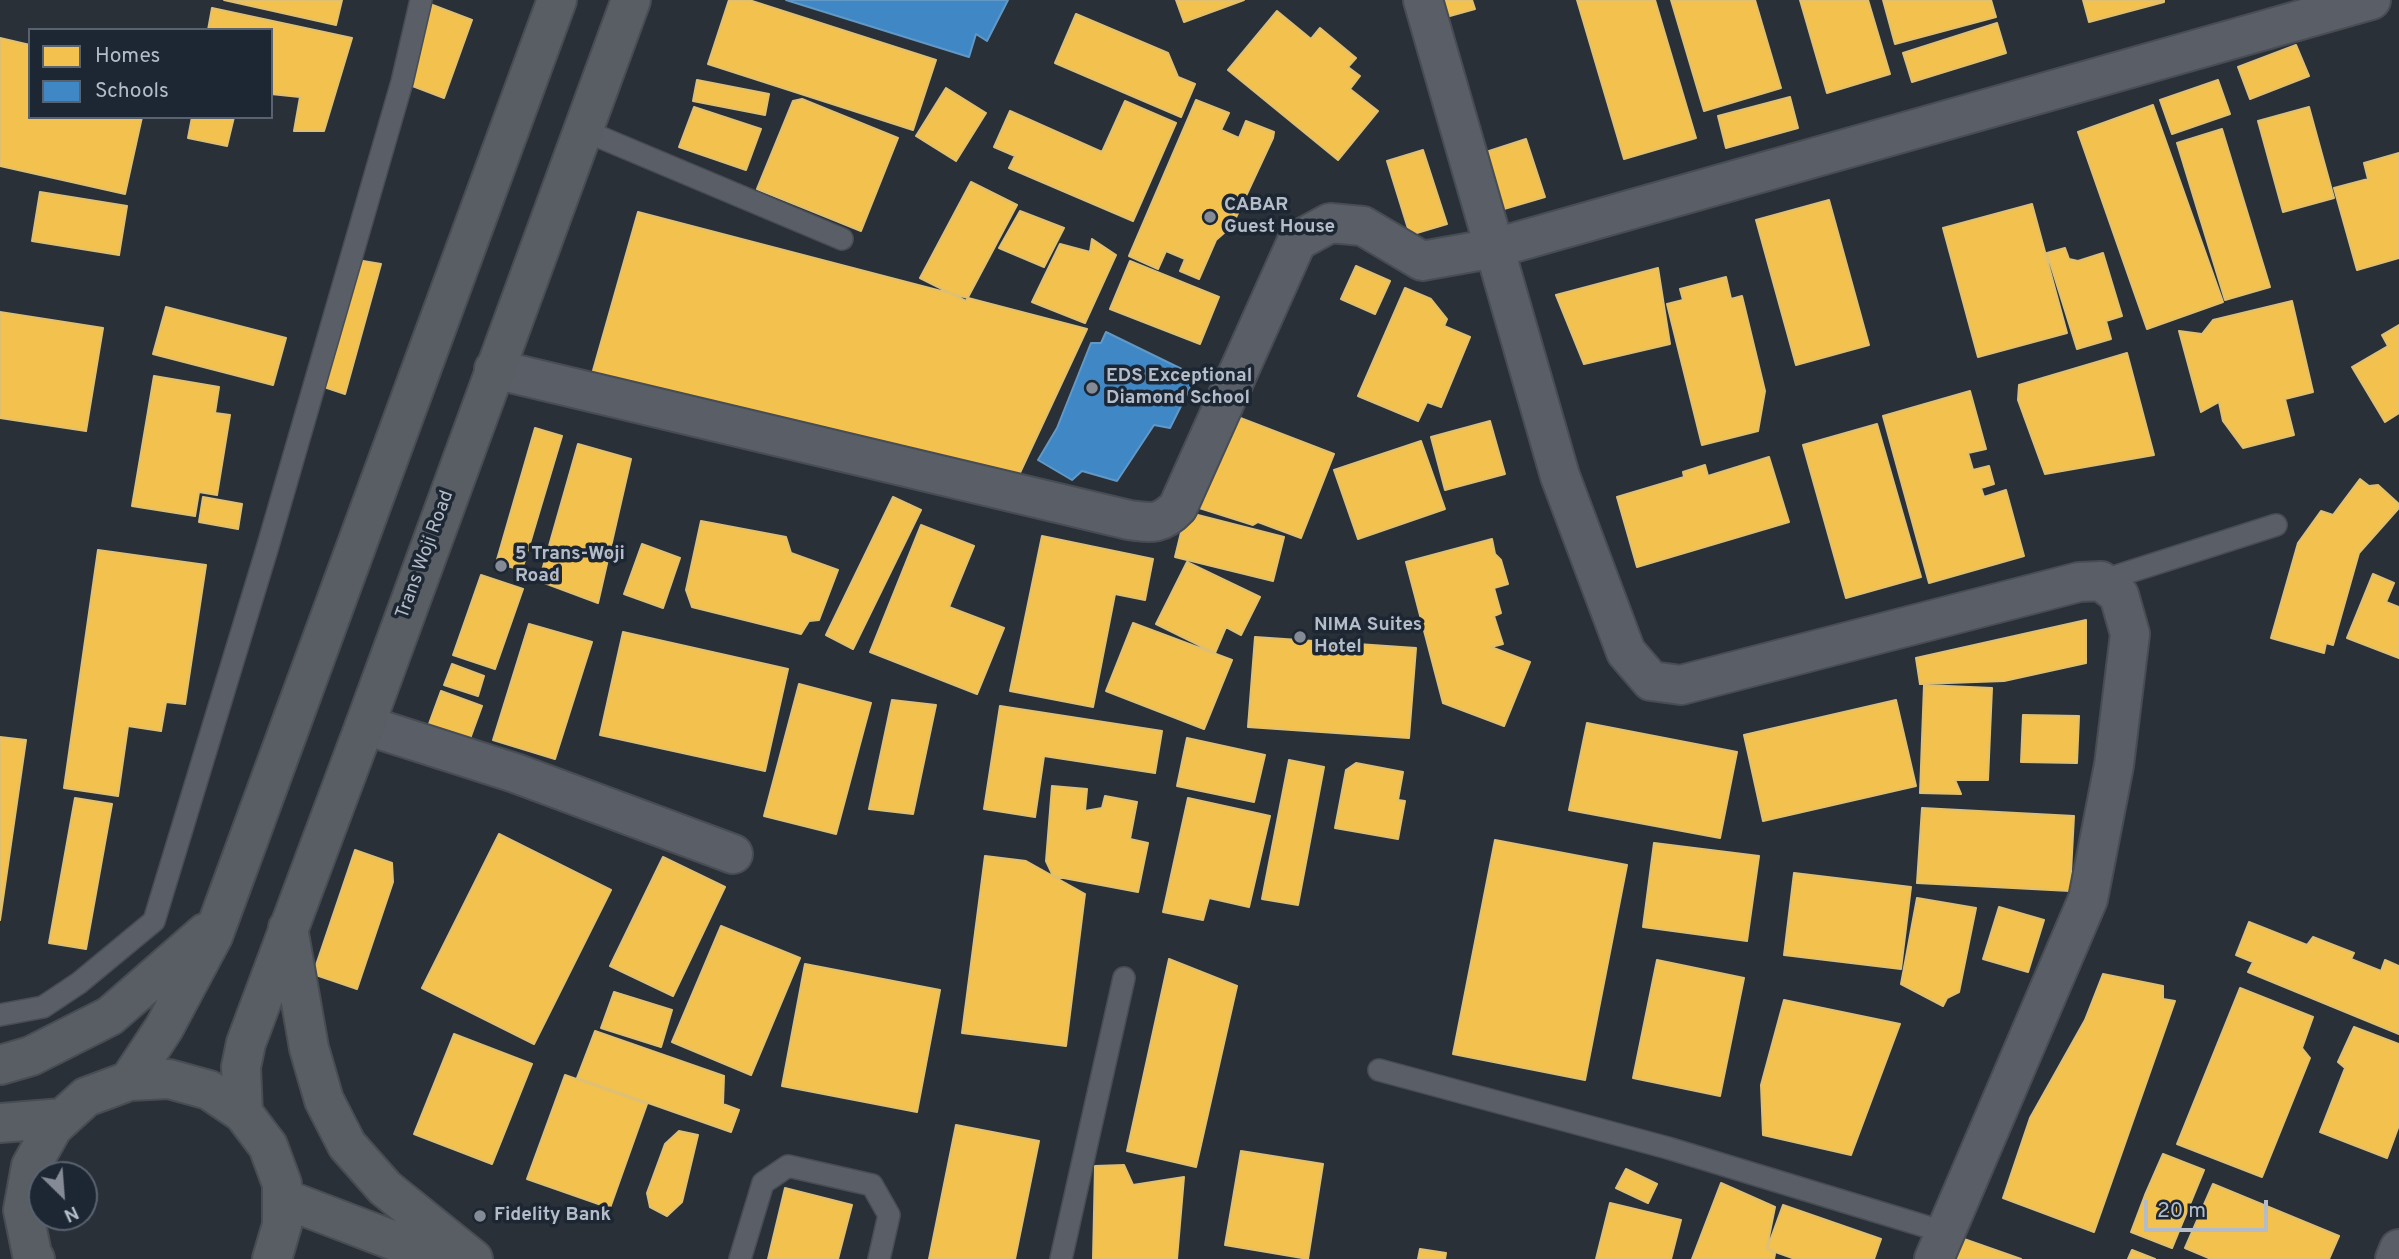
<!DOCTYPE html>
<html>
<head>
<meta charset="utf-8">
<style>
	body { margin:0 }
	#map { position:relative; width:2399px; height:1259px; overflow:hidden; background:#2a3038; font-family:Overpass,sans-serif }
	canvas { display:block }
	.legend { position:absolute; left:28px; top:28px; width:245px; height:91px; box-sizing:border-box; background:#1d2633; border:2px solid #59626f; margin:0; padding:9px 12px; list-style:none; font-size:21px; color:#b4bcc9 }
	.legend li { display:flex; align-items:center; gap:14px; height:35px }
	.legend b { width:35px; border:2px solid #59626f }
	.north { position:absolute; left:28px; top:1161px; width:70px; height:70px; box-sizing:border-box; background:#1d2633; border:2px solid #59626f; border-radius:50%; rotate:155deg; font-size:19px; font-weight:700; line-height:28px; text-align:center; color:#b4bcc9 }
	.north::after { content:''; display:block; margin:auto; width:24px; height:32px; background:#848b96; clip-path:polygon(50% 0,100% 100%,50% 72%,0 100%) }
	.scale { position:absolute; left:2144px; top:1200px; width:124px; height:32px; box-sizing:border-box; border:4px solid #b4bcc9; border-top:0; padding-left:9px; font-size:21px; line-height:24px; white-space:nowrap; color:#b4bcc9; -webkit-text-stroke:5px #1d2633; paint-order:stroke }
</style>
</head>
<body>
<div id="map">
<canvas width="2399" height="1259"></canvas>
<ul class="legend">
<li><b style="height:19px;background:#f2c14e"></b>Homes</li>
<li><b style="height:19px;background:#3f88c5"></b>Schools</li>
</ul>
<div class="north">N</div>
<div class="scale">20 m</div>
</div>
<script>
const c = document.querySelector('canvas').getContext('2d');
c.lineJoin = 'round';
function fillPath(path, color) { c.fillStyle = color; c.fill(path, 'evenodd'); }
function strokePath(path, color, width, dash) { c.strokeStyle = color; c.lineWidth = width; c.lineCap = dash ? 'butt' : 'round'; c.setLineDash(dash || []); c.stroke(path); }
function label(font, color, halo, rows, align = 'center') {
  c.font = font + ' Overpass,sans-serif'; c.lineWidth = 7; c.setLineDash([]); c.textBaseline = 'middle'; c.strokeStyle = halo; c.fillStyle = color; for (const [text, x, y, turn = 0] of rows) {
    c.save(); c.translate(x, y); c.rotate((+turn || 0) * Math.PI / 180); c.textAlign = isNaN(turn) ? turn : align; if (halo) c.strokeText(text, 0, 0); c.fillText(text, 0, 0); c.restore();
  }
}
const homes = new Path2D(`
	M224,0H342L336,25Z
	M729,0H749L936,60L913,130L708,64Z
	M1176,0H1244L1184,22Z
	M1434,0H1472L1475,9L1439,19Z
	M1577,0H1655L1696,138L1624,159Z
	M1671,0H1755L1781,88L1704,111Z
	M1800,0H1868L1890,74L1827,93Z
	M1883,0H1991L1996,17L1895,44Z
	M2083,0H2164V2L2089,22Z
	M430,4L472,20L444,98L402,82Z
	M212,8L352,38L324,131H294L300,97L271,94V30H208Z
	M1277,11L1311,39L1320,28L1356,58L1348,67L1360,76L1350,89L1378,111L1338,160L1228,70Z
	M1076,14L1168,53L1178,77L1195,84L1181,117L1055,63Z
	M1997,23L2006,53L1912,82L1903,53Z
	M0,38L30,45V117H142L125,194L0,166Z
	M2296,45L2309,76L2250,99L2238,67Z
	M697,80L769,94L765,115L693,101Z
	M2218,80L2230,114L2172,134L2160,100Z
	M946,88L986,113L956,161L916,136Z
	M1790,97L1798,128L1726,148L1718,116Z
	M802,99L898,138L861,231L757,189L793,101Z
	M1196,100L1229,113L1221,130L1239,138L1246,121L1274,132L1273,138L1232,226L1216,240L1199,279L1180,271L1185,259L1166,251L1158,269L1129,256Z
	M1125,101L1176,123L1133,221L1009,168L1015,156L994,147L1010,111L1102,152Z
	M2153,105L2223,302L2147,329L2078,132Z
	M694,107L761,129L746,170L679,147Z
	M2309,107L2334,198L2283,212L2258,121Z
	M192,117H234L227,146L188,138Z
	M2222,129L2270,287L2225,300L2177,143Z
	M1526,139L1545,197L1504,209L1486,152Z
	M1423,150L1447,224L1410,235L1387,161Z
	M2399,153V258L2357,270L2334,188L2368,179L2364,163Z
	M971,182L1017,205L966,301L920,278Z
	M40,192L127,206L119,255L32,241Z
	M1829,200L1869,345L1796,365L1756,220Z
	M2032,204L2067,333L1978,357L1943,228Z
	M1020,211L1064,228L1044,267L999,248Z
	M638,212L1087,329L1018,477L592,374Z
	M1092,239L1116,255L1085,323L1032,302L1060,244L1090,252Z
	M2065,248L2069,259L2078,261L2103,253L2122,316L2106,321L2111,339L2077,349L2047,253Z
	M345,258L381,264L345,394L315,384Z
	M1130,261L1219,297L1200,344L1110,309Z
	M1356,266L1390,281L1375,314L1341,299Z
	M1658,268L1670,344L1584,364L1556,295Z
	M1726,277L1731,299L1742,296L1765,391L1758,431L1702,445L1667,304L1683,300L1680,289Z
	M1405,288L1431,299L1447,319L1444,326L1470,337L1441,407L1427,402L1418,421L1358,396Z
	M2292,301L2313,392L2285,399L2294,435L2243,448L2223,421L2219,402L2201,412L2179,331L2202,334L2213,320Z
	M166,307L286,338L273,385L153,354Z
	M0,312L103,328L86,431L0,418Z
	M2399,325V413L2385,422L2352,367L2388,346L2382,335Z
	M2127,353L2154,455L2045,474L2018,400L2019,385Z
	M154,376L219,387L215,413L230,415L217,495L199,492L195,516L132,506Z
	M1970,391L1986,449L1968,453L1973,470L1989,466L1994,484L1981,488L1984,497L2006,490L2024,556L1929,583L1883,416Z
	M1230,414L1334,454L1301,538L1258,522L1253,525L1193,506Z
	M1490,421L1505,474L1445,490L1431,437Z
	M1877,424L1921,577L1846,598L1803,445Z
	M535,428L562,436L522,570L496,563Z
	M1421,441L1445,509L1358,539L1334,470Z
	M578,444L631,459L598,603L539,581Z
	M1769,457L1789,522L1637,567L1617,497L1684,477L1683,472L1705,465L1708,476Z
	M2360,479L2369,486L2378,485L2399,504V508L2359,553L2333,645L2326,643L2324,653L2271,638L2298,543L2321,511L2333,515Z
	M203,497L242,504L238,529L199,522Z
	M893,497L921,510L853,649L826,635Z
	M1186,512L1284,537L1273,581L1175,557Z
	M701,521L786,537L791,553L838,570L819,620L809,621L801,634L692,607L686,590Z
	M921,525L974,546L949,607L1004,628L977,694L870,652Z
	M1042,536L1153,559L1145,600L1115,594L1093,707L1010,691Z
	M1492,539L1495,554L1501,560L1508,584L1494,588L1501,613L1494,616L1503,644L1491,647L1530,662L1504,726L1443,703L1406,562Z
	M642,544L680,558L663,608L624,594Z
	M98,550L206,565L185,704L166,702L161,731L128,726L118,796L64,788Z
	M1187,562L1260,597L1241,635L1226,627L1215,653L1156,624Z
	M2373,574L2394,583L2386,602L2399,607V658L2347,638Z
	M481,575L523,589L495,669L453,655Z
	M2086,620V663L2004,681L1920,684L1916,658Z
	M1133,623L1232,660L1204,729L1106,691Z
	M529,624L592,642L555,759L493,740Z
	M623,632L788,669L765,771L600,735Z
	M1255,637L1416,648L1409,738L1248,727Z
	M452,664L484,676L478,696L444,685Z
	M799,684L871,703L836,834L764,816Z
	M1924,685L1992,688L1988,780H1955L1961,794L1920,793Z
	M441,691L482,706L467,747L426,732Z
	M892,700L936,705L913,814L869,809Z
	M1896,700L1916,786L1763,821L1744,735Z
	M1000,706L1162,731L1155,773L1044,756L1035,817L984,809Z
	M2023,715L2079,716L2077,763L2021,762Z
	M1587,723L1737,752L1720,838L1569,810Z
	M0,737L26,740L0,920Z
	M1187,738L1265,755L1254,802L1177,786Z
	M1289,760L1324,767L1298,905L1262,899Z
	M1356,763L1403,772L1398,800L1405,801L1398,839L1335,828L1346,770Z
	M1052,786L1087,789L1085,811L1102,808L1105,796L1137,802L1130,839L1148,843L1138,892L1053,876L1046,861Z
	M75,798L112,804L86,949L49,943Z
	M1188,798L1270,816L1249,907L1209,898L1203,920L1163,912Z
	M1922,808L2074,816L2070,891L1917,883Z
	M499,834L611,890L534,1044L422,988Z
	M1495,840L1627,865L1585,1080L1453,1054Z
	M1654,843L1759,856L1747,941L1643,927Z
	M355,850L392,863L393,882L357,989L313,974Z
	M985,856L1026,861L1085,894L1066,1046L962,1033Z
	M663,857L725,887L673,996L610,966Z
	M1794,873L1911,887L1901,969L1784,955Z
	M1917,898L1976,908L1959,992L1947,998L1943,1006L1901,984Z
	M1999,907L2044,920L2028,972L1983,959Z
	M2249,922L2307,945L2313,937L2354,953L2351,959L2381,971L2385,960L2399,966V1034L2248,972L2253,962L2236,955Z
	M721,926L800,958L751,1075L672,1042Z
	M1169,959L1237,986L1196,1167L1127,1151Z
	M1657,960L1744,978L1720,1096L1633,1078Z
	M805,964L940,990L917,1112L782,1086Z
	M2103,974L2163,986V999L2175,1001L2094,1232L2003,1198L2030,1118L2085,1020Z
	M2240,988L2313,1017L2302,1048L2310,1058L2262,1177L2177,1144Z
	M614,992L672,1010L661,1047L601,1028Z
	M1784,1000L1900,1024L1851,1155L1763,1135L1761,1085Z
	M2354,1027L2399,1044V1125L2387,1158L2320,1132L2345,1068L2338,1062Z
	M595,1031L724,1076L723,1104L739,1110L731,1132L577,1078Z
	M454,1034L532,1064L492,1164L414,1134Z
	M565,1075L647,1104L610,1208L527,1179Z
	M956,1125L1039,1141L1015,1259H929Z
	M679,1131L698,1135L682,1202L667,1216L650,1207L647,1193L665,1144Z
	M1241,1151L1323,1164L1308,1259L1225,1245Z
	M2163,1154L2204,1170L2172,1248L2131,1232L2145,1195Z
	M1124,1165L1133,1185L1184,1177L1177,1259H1093L1095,1166Z
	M1626,1169L1657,1184L1648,1203L1616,1188Z
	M1721,1183L1775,1207L1767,1247L1775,1254L1774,1259H1692Z
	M2213,1184L2339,1236L2329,1259H2211L2185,1248Z
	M785,1188L852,1205L838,1259H768Z
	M1610,1203L1681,1220L1671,1259H1596Z
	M1783,1205L1881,1239L1874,1259H1795L1767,1249Z
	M1964,1239L2021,1259H1954Z
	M1420,1249L1446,1253L1445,1259H1418Z
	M2132,1250L2155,1259H2128Z`);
fillPath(homes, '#f2c14e');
strokePath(homes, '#dfc073', 2);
const schools = new Path2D(`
	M786,0H1008L987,41L976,34L969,57Z
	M1106,332L1196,376L1170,428L1154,425L1117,481L1082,471L1072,480L1038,460L1057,428L1091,343H1101Z`);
fillPath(schools, '#3f88c5');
strokePath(schools, '#6298c6', 2);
const service = new Path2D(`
	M583,130L842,239
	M2101,581L2276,525
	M0,1015L43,1007L79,983L154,921L267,549L402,82L421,0
	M1379,1070L1668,1148L1944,1232
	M740,1259L763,1183L788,1166L872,1185L889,1215L879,1259
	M1061,1259L1124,978`);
const minor = new Path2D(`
	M1423,0L1560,476L1626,652L1651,681L1681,685L2079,582L2101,581L2119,595L2130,634L2114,765L2088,899L1934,1259
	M494,369L1129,520C1152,523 1161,525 1178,507L1297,241L1330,223L1363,226L1422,261L1495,248L2371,0
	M365,725L515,773L733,854
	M2395,1259L2399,1249`);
const secondary = new Path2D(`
	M288,928L309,1048L324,1100L347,1145L385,1188L473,1259
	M0,1065L31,1056L110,1016L205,933
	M129,1081L164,1028L213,936L557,0
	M243,1113L241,1067L246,1043L365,725L631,0
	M0,1123L63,1118
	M282,1198L442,1259
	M35,1259L32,1254L23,1210L31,1166L53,1127L86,1097L129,1081L169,1079L209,1090L243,1113L268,1146L282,1184V1225L272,1259`);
strokePath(service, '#484c53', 24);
strokePath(minor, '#484c53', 42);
strokePath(secondary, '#484c53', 42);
strokePath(service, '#5a5e66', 21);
strokePath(minor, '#5a5e66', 38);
strokePath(secondary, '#595d64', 38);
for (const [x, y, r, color] of [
	[1210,217,7,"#848b96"],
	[1092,388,7,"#848b96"],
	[501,566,7,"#848b96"],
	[1300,637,7,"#848b96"],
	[480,1216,7,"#848b96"]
]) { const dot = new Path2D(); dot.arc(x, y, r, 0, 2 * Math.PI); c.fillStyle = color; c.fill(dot); strokePath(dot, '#1d2633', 2.5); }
label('bold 19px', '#b4bcc9', '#1d2633', [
	["CABAR",1224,206],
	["Guest House",1224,228],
	["EDS Exceptional",1106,377],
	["Diamond School",1106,399],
	["5 Trans-Woji",515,555],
	["Road",515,577],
	["NIMA Suites",1314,626],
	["Hotel",1314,648],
	["Fidelity Bank",494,1216]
], 'left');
label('19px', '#b4bcc9', '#1d2633', [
	["Trans Woji Road",426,555,-70]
]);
</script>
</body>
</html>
